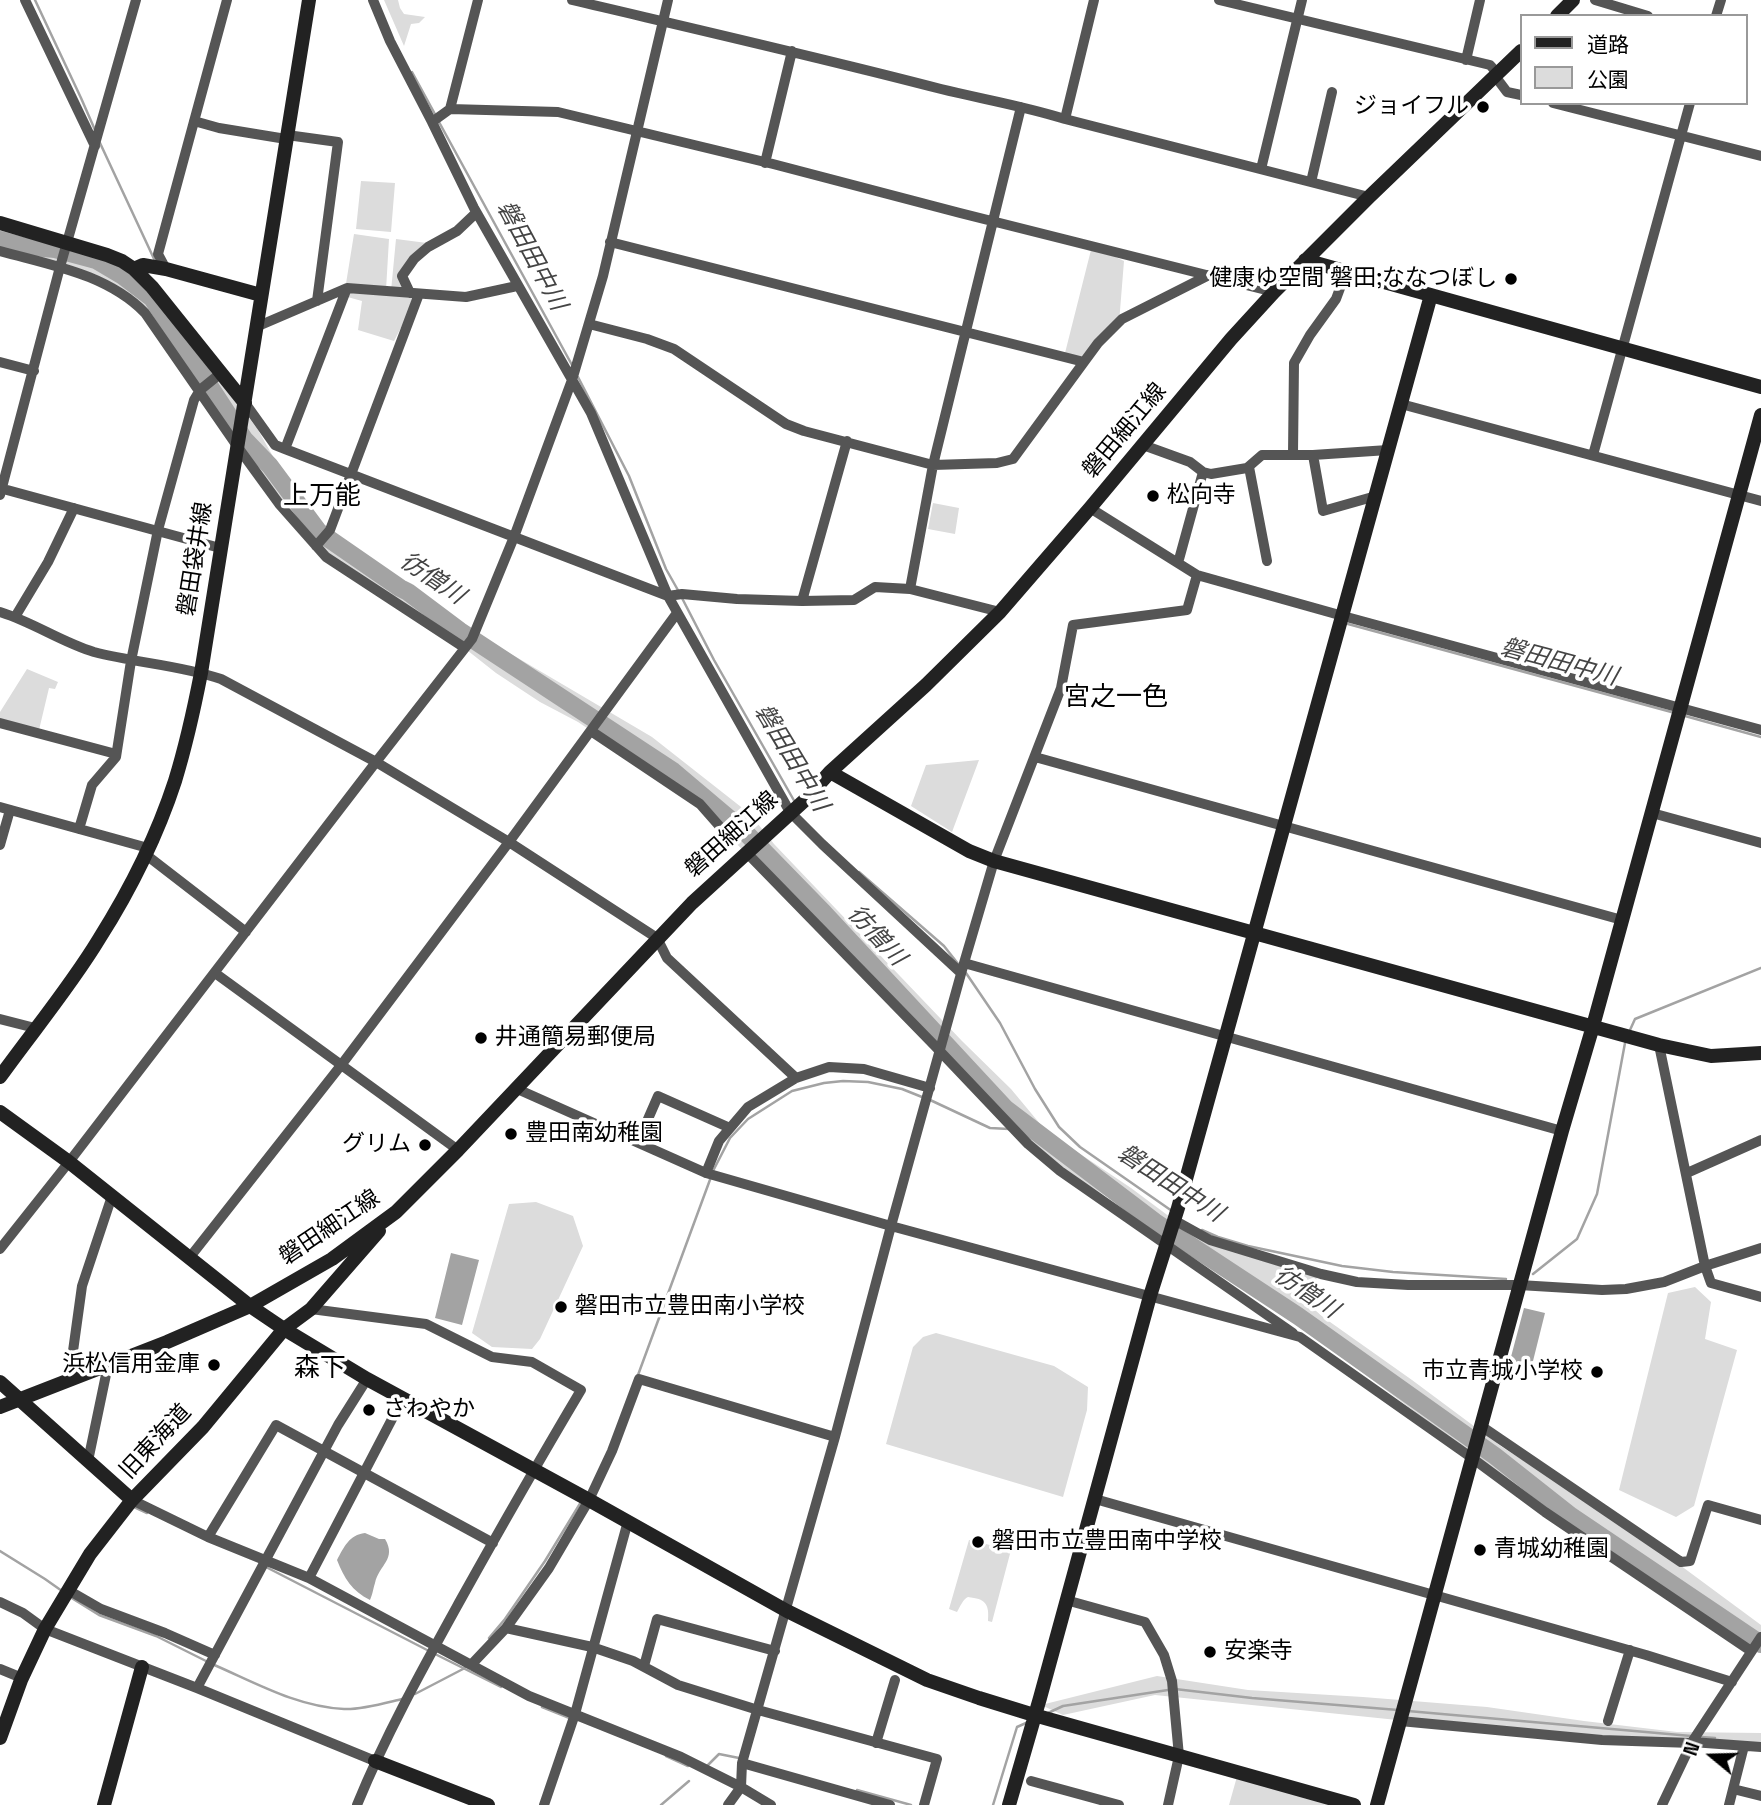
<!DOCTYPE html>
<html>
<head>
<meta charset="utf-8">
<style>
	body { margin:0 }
	#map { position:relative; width:1761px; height:1805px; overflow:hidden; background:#fff; font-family:"Space Grotesk","Noto Sans JP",sans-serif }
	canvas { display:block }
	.legend { position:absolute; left:1520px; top:14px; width:228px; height:91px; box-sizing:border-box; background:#fff; border:2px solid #999; margin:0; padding:9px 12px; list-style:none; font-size:21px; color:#000 }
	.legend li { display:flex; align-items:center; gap:14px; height:35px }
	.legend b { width:35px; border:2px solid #999 }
	.north { position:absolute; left:1677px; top:1721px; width:70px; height:70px; -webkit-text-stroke:5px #fff; paint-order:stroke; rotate:289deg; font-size:19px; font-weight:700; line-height:28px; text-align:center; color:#000 }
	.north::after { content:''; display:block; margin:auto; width:24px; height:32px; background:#000; clip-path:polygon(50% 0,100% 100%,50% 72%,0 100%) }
</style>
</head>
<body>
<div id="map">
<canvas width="1761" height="1805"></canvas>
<ul class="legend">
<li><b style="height:9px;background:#222"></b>道路</li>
<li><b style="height:19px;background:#dcdcdc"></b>公園</li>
</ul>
<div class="north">N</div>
</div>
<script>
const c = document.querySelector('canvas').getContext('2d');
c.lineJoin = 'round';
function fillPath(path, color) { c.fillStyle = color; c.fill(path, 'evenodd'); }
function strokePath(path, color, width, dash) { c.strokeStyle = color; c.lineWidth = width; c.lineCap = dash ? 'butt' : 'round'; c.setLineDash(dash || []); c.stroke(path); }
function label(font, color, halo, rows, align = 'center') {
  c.font = font + ' "Space Grotesk","Noto Sans JP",sans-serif'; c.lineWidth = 7; c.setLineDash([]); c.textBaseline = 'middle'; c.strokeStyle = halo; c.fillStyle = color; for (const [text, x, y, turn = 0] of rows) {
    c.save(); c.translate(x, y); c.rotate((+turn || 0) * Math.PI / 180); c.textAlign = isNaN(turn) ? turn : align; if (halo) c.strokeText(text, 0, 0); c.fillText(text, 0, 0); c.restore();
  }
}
fillPath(new Path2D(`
	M384,0H398L400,8L404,14L425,17L419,23L411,24L404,46Z
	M361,181L395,183L391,232L356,229Z
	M0,225L134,269L165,304L258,430L305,513L330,530L400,588L429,601L472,631L652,737L750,814L774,844L962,1041L1011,1089L1046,1131L1131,1188L1174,1220L1210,1239L1317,1277L1308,1304L1323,1317L1412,1380L1502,1447L1623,1523L1761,1625V1652L1751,1644L1717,1628L1581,1536L1331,1349L1120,1205L1072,1175L1052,1165L726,833L700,804L578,722L540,702L496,673L458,643L326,557L263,479L157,330L116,289L0,251Z
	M354,234L389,239L386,290L391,291L396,239L427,243L402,276L414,293L405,320L394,341L358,330L362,301L344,296Z
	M1092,246L1124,261L1119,323L1084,362L1064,357Z
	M933,503L959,508L955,534L928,529Z
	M27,669L58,682L55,689L49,688L39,730L0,719V712Z
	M979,760L952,832L911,806L926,765Z
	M536,1202L573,1216L583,1246L540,1339L532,1349L492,1347L472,1333L509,1204Z
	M1695,1287L1711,1302L1705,1339L1737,1350L1694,1506L1676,1517L1619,1490L1668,1293Z
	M936,1333L1054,1366L1088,1387L1087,1410L1063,1497L886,1444L913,1347L923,1337Z
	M969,1540L1011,1550L992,1622L988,1621C989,1609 988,1600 974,1598C972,1598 970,1597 968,1597C963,1599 960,1607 957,1612L949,1609Z
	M1157,1676L1248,1690L1363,1697L1487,1707L1584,1721L1677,1732L1761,1733V1751L1494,1730L1155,1695L1063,1715L1041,1705Z
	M1238,1773L1355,1805H1229Z`), '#dcdcdc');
fillPath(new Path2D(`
	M451,1253L479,1260L462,1325L435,1318Z
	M1524,1308L1545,1313L1530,1373L1508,1368Z
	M365,1533L379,1539H385C397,1559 379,1565 375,1583C373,1589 373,1593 370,1600C352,1591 344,1578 337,1560C344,1547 349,1535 365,1533Z`), '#a3a3a3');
strokePath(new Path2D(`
	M35,0L81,98L95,130
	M412,72L436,116
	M439,122L572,365
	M100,143L155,261
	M578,377L629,476L666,569L679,592
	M682,598L714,660L796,804
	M1348,624L1675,713
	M1685,716L1761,737
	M859,872L944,946L959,965
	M966,973L1000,1023L1035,1089L1059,1127L1080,1147L1172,1211
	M1630,1030L1635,1019L1761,968
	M928,1099L990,1128L1009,1129
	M1015,1126L1025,1122
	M713,1171L730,1138L748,1119L792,1091L824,1083L843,1081L868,1082L902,1089L922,1097
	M1202,1230L1218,1237L1248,1246L1342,1266L1393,1272L1506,1279
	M1533,1274L1577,1239L1597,1194L1625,1043
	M638,1375L711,1177
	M134,1507L147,1513
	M0,1551L45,1579L62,1591
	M264,1566L429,1651
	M70,1597L99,1615L156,1636L206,1661
	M489,1638L505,1619L545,1561L581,1502
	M435,1654L501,1687
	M212,1664C254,1682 297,1707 344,1709C361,1710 385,1703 402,1699
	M1175,1689L1252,1698L1398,1710
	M415,1694L463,1669L467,1665
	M542,1707L572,1719
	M1408,1711L1691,1736
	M1048,1713L1063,1706L1168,1690
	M1701,1737L1715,1738
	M666,1756L688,1766
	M706,1767L719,1754L739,1758
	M857,1790L911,1805
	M661,1805L689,1781
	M993,1805L1017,1727L1026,1723`), '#a3a3a3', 2.5);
strokePath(new Path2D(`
	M0,240L22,246L55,249L96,260L123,276L152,298L244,439L270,466L319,532L400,588L408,592L460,631L673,771L744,831L824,913L1006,1109L1155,1222L1298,1316L1495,1456L1571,1516L1761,1644`), '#a3a3a3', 18);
strokePath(new Path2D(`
	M25,0L95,146
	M373,0L390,41L432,122L474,208L591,413L668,596L790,812L822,844L961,973
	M572,0C695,29 818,57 941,89C982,99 1024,106 1065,119L1369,197
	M1219,0L1490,65L1498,74
	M1595,0L1648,16
	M1716,16L1721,0
	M1466,60L1480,0
	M1495,76L1507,92L1521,95
	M1553,103L1761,156
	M450,109L558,112L773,164L960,213L1274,292
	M1065,119L1094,0
	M194,121L219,128L286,139
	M432,122L450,109L478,0
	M287,135L338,142L317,301
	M765,163L792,51
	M1261,169L1302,0
	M1311,182L1332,92
	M610,242L1084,362
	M0,251C50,265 107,274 145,313L237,446L280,505L326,557L465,648
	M166,269L158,254L227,0
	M410,293L402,276L414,259L428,247L457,231L476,213
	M589,324L647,339L674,349L786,424L804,431L933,465L997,463L1013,459L1084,362L1098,343L1122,319L1209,275
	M256,327L347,288L466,297L517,286
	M0,362L34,371
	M245,403L275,445L285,449L668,596L682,594L737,599L802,601L854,600L875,587L910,589L1000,612
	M1401,404L1761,501
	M1143,445L1190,462L1203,472L1211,474L1247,468L1262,455H1313L1388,450
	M285,449L347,288
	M1293,454L1294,363L1310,335L1336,299L1346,272
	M1313,455L1323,511L1376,496
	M1593,455L1690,103
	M1249,467L1267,561
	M0,488L220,548
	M0,495L60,267L136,0
	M1090,508L1197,575L1343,616L1761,730
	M316,546L330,530L419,294
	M1178,563L1203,472
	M910,589L933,465L1021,107
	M802,601L847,441
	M0,612C33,622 61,642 94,652C136,663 180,665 221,679L376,762L509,842L657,938L667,958L796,1078
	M15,617L48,562L74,508
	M0,723L116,754
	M591,731L700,804L729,837
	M1035,757L1622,920
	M0,807L148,848
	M1652,813L1761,843
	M79,829L92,785L116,757L131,661L158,530L194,400L200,390L221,373
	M0,845L10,810
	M746,852L934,1045L1028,1144L1060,1171L1293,1333
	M145,854L246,932
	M964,963L1562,1131
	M215,973L458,1150
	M0,1019L35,1028
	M1659,1045L1705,1266L1711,1283L1761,1297
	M515,1088L706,1173L891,1226L1300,1337L1472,1458L1545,1512L1751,1651
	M638,1142L658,1096L730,1128
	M706,1173L719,1141L748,1107L796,1078L829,1067L864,1069L930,1088
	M1687,1173L1761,1140
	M1174,1220L1210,1240L1321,1274L1357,1282L1408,1285H1519L1602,1290L1626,1289L1664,1282L1705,1266L1761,1248
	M0,1249L69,1162L376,762L472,639L514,537L572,380L603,276L668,0
	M190,1257L342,1064L509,842L677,613
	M311,1309L426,1324L492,1357L532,1362L581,1390C540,1459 500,1529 461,1599C424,1666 386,1734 357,1805
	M69,1380L82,1286L112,1196
	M1481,1426L1681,1562L1690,1561L1708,1505L1761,1520
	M88,1461L108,1365
	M1095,1499L1646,1655L1732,1682
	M132,1500L208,1537L309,1578L529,1696L681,1757L741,1787L771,1805
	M208,1537L276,1425L493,1543
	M309,1578L403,1398
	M68,1590L101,1609L165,1633L215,1655
	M1066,1600L1145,1622L1164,1655L1172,1681L1179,1756L1168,1805
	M0,1602L23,1613L45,1629L197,1688L375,1761
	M506,1628L592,1647L633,1661L678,1685L758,1710L937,1759L924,1805
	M471,1665L506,1628L549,1568L589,1500L612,1451L639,1379L835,1437
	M644,1666L657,1619L775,1651
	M0,1669L22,1678
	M197,1688L338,1425L367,1379
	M1400,1721L1602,1740L1692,1743
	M1608,1721L1630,1650
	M1692,1742L1761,1747
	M876,1743L895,1680
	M742,1763L890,1805
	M1031,1781L1119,1805
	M1733,1789L1761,1796
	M544,1805L575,1714L628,1521
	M728,1805L741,1787L742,1763L835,1437L891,1226L964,963L994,861L1061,688L1073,625L1187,610L1197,575
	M1662,1805L1692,1742L1761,1637
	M1729,1805L1744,1746`), '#555', 10);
strokePath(new Path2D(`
	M1557,16L1573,0
	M0,223L107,255L122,261L134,269L143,265L166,269L261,295
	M1305,260L1761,387
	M134,269L152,287L245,403
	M830,772L969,851L994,861L1659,1045L1711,1056L1761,1053
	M0,1077C33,1031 70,987 99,939C130,890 157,836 175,781C186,745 194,709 201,673L309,0
	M0,1112L69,1162L250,1306L284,1329L367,1379L589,1500L787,1611L927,1680L979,1698L1034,1715L1354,1805
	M0,1382L132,1500
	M0,1407L167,1342L250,1306L332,1259L396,1212L458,1150L692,903L805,800L830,772L926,685L1000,612L1090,508L1231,339L1274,292L1369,197L1521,51
	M0,1738L21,1680L45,1629L90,1554L132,1500L203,1427L284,1329L311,1309L379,1231
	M375,1761L488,1805
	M104,1805L142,1667
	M1009,1805L1040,1698L1150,1296L1178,1208L1228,1028L1431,295
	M1377,1805L1562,1131L1593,1026L1761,415`), '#222', 14);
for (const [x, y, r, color] of [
	[1483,107,7,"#000"],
	[1511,279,7,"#000"],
	[1153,496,7,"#000"],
	[481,1038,7,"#000"],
	[511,1134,7,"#000"],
	[425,1145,7,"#000"],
	[561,1307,7,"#000"],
	[214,1365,7,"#000"],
	[1597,1372,7,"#000"],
	[369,1410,7,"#000"],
	[978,1542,7,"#000"],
	[1480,1550,7,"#000"],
	[1210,1652,7,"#000"]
]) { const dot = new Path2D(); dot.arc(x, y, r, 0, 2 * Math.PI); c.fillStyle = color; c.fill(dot); strokePath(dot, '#fff', 2.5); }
label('23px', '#000', '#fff', [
	["ジョイフル",1469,107,"right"],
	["健康ゆ空間 磐田;ななつぼし",1497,279,"right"],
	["松向寺",1167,496],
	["井通簡易郵便局",495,1038],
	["豊田南幼稚園",525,1134],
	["グリム",411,1145,"right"],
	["磐田市立豊田南小学校",575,1307],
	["浜松信用金庫",200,1365,"right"],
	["市立青城小学校",1583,1372,"right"],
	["さわやか",383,1410],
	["磐田市立豊田南中学校",992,1542],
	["青城幼稚園",1494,1550],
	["安楽寺",1224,1652]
], 'left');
label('23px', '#000', '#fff', [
	["磐田細江線",1125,431,-50],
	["磐田袋井線",196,559,-81],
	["磐田細江線",732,835,-42],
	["磐田細江線",330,1228,-34],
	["旧東海道",156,1442,-47]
]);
label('italic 24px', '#444', '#fff', [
	["磐田田中川",531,256,62],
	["彷僧川",432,579,34],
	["磐田田中川",1559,663,15],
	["磐田田中川",791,758,59],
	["彷僧川",876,936,47],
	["磐田田中川",1170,1184,33],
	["彷僧川",1306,1293,34]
]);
label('26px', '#000', '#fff', [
	["上万能",322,497],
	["宮之一色",1116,698],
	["森下",320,1369]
]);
</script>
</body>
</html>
